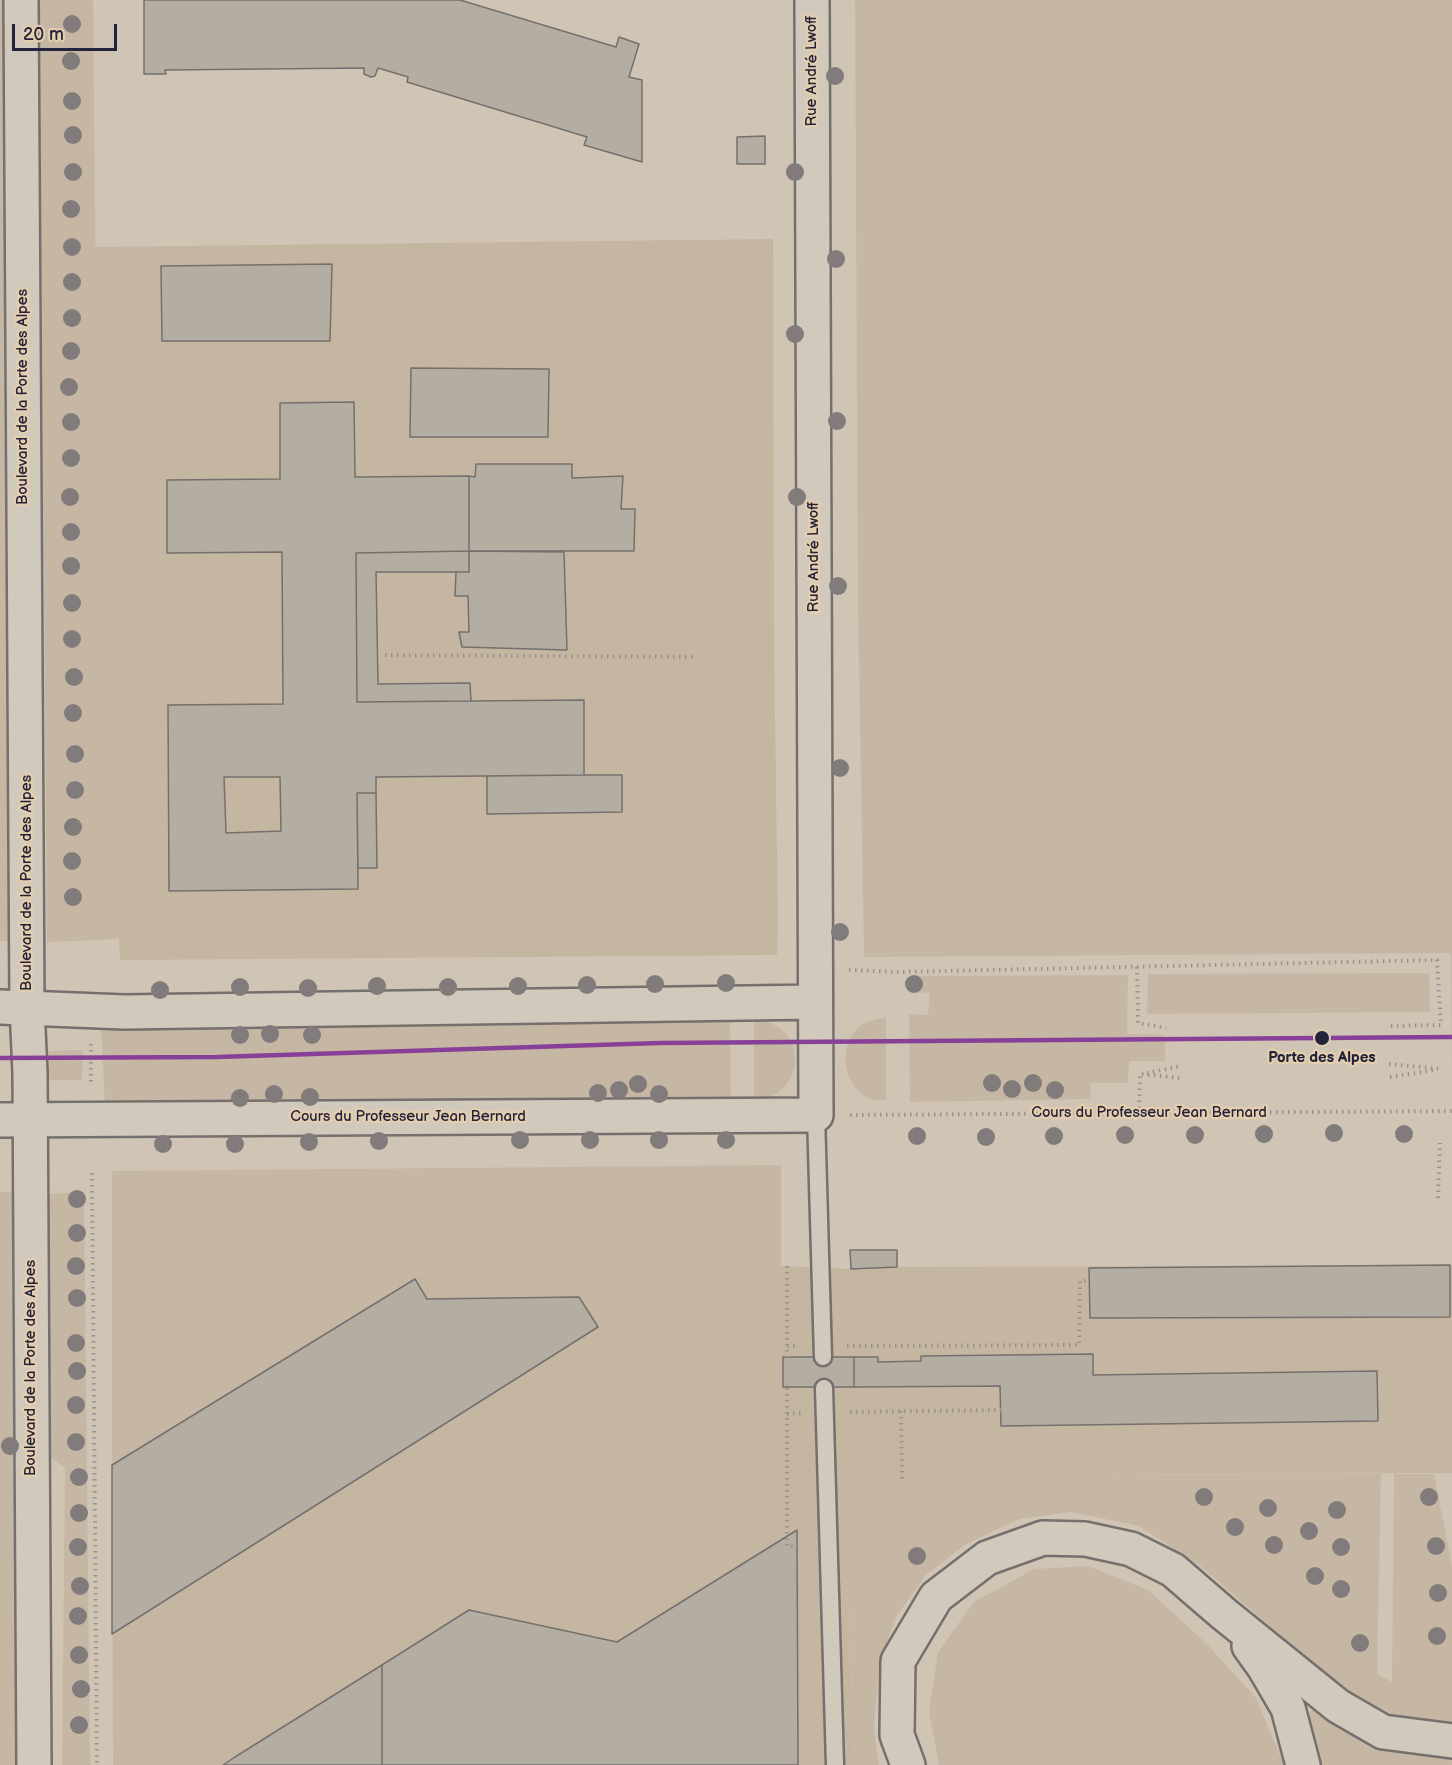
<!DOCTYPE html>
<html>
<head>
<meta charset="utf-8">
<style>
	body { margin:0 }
	#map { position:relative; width:1452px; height:1765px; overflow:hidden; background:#d0c5b4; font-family:"Balsamiq Sans",sans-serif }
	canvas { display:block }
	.scale { position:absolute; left:12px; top:24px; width:105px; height:27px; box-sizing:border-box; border:3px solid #22223b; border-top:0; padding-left:8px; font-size:18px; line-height:21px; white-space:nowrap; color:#22223b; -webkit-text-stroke:4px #e4cead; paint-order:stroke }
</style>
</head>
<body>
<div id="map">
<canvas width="1452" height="1765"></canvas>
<div class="scale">20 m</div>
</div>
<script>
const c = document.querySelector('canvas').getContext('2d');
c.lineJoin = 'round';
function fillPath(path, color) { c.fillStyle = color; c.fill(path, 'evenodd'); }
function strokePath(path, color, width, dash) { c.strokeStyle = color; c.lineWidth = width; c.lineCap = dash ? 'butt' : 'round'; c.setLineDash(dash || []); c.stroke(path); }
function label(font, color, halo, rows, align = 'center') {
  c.font = font + ' "Balsamiq Sans",sans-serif'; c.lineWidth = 4.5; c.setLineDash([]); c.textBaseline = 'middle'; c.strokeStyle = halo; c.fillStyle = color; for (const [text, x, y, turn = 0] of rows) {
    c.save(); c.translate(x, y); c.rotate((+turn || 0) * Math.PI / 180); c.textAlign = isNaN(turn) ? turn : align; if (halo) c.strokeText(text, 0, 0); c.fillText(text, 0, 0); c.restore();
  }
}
fillPath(new Path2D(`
	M773,239L774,646L778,923L777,955L120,960L119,938L102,940L95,247Z
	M850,1250H897L898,1267L1452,1265V1473L1021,1475L849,1611L854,1765H113L112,1465L430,1269L781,1266L850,1269Z`), '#c4b6a1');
fillPath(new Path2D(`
	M0,0H5L13,941H0Z
	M39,0H93L102,940L47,942Z
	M855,0H1452V1080L1451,953L864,957L858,603Z
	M1429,973L1430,1012L1147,1014L1148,974Z
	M1128,975L1127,1034L1165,1035V1061H1129L1128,1083H1090L1091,1099L910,1102L909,1014L928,1015L930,993L909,992L910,976Z
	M886,1017V1100C882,1100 877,1101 873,1100C841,1090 836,1041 863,1024C870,1020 879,1019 886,1017Z
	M730,1018L731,1100L105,1107L101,1025Z
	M754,1018C812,1027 806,1096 754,1101Z
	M83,1050L82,1080H47V1051Z
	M781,1165V1266L430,1269L112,1465V1171Z
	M0,1192H14L19,1765H0Z
	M84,1192L90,1765H62L65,1468L49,1456L48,1194Z
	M1381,1474L1377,1674L1392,1682L1394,1474H1434L1452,1566V1727L1400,1719L1332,1681L1203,1568L1139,1526L1071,1512L1020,1519L966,1544L926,1575L896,1617L879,1664L874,1731L879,1765H854L846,1498L879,1480L1021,1475Z
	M1088,1566L1148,1590L1207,1644L1256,1698L1284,1765H939L929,1712L938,1652L974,1602L1034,1569Z
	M1315,1706L1354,1735L1395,1752L1447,1756L1452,1761V1765H1317L1309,1714Z`), '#c6b7a4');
const building = new Path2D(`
	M144,0H460L616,47L619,37L639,44L629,77L642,80V162L584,145L587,137L407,82L408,77L378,68L375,76L371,77L364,74V68L165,70L166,74H144Z
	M765,136V164H737V137Z
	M332,264L330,341H162L161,266Z
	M411,368L549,369L548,437H410Z
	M354,402L355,477L469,476V551L356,553L357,702L584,700V775L376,777V793H357L358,889L169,891L168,705L283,704L282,552L167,553V480L280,479V403ZM224,777H280L281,831L226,833Z
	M476,464H572V478L623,476L621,509H635L634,551H469V476L475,477Z
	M469,551L564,552L567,650L462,647L459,632H469L468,596H455L456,572H469Z
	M469,551V572H376L378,684L470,683L471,701L357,702L356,553Z
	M584,775H622V812L487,814V776Z
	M357,793H376L377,868H358Z
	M850,1250H897V1267L851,1269Z
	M1450,1265V1317L1090,1318L1089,1268Z
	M415,1279L427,1299L579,1297L598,1327L112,1634V1465Z
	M1093,1354V1375L1377,1371L1378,1421L1001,1426L1000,1386L854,1387V1357H878V1362L921,1361V1356Z
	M783,1357H854V1387H783Z
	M797,1530L798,1765H382V1665L469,1610L617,1642Z
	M382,1665V1765H223L235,1757Z`);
fillPath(building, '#b4ada2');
strokePath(building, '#75706d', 1.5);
const lane = new Path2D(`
	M816,1115L823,1357
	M824,1388L835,1765`);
const street = new Path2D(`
	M0,1007L124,1012L815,1002
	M0,1120L816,1115L812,0
	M1249,1646L1264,1667L1288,1708L1303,1765
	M908,1765L897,1735L898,1661L936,1597L987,1558L1043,1538L1085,1539L1131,1549L1173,1570L1224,1614L1338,1706L1383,1732L1452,1741`);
const primary = new Path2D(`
	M21,0L27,1007L30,1073L34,1765`);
strokePath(lane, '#75706d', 21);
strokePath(street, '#75706d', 38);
strokePath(primary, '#75706d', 38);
strokePath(new Path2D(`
	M385,655L694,657
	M1137,967L1138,1023L1166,1028
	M849,970L899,972L1437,960L1441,1025L1387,1026
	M91,1044V1085
	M1389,1064L1441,1069
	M1147,1073L1182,1066
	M1390,1077L1434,1070
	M1139,1114L1140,1074L1181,1078
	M850,1115L1452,1111
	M92,1173L97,1765
	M1438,1198L1440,1143
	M787,1266V1357
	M787,1346H797
	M847,1346L1079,1345L1080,1281H1089
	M787,1388V1546L802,1545
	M901,1411L902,1479
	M850,1412L1001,1410
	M787,1414L801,1413`), '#99938d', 4, [1.5, 4.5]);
strokePath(lane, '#d2c9bd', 16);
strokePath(street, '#d2c9bd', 33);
strokePath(primary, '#d2c9bd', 33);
strokePath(new Path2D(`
	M0,1058L217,1057L660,1043L1452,1037`), '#873f98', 4.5);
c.fillStyle = '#817b7b';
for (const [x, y] of [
	[72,24],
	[71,61],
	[835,76],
	[72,101],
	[73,135],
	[73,172],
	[795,172],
	[71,209],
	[72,247],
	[836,259],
	[72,282],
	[72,318],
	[795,334],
	[71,351],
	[69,387],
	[837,421],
	[71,422],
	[71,458],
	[70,497],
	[797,497],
	[71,532],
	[71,566],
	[838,586],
	[72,603],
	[72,639],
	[74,677],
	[73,713],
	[75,754],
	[840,768],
	[75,790],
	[73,827],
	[72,861],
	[73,897],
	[840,932],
	[726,983],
	[655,984],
	[914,984],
	[587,985],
	[377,986],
	[518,986],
	[240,987],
	[448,987],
	[308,988],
	[160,990],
	[270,1034],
	[240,1035],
	[312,1035],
	[992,1083],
	[1033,1083],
	[638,1084],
	[1012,1089],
	[619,1090],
	[1055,1090],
	[598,1093],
	[274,1094],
	[659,1094],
	[310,1097],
	[240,1098],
	[1334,1133],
	[1264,1134],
	[1404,1134],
	[1125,1135],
	[1195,1135],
	[917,1136],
	[1054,1136],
	[986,1137],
	[520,1140],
	[590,1140],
	[659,1140],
	[726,1140],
	[379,1141],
	[309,1142],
	[163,1144],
	[235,1144],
	[77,1199],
	[77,1233],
	[76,1266],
	[77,1298],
	[76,1343],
	[77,1371],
	[76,1405],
	[76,1442],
	[10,1446],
	[79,1477],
	[1204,1497],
	[1429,1497],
	[1268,1508],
	[1337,1510],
	[79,1513],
	[1235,1527],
	[1309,1531],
	[1274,1545],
	[1436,1546],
	[78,1547],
	[1341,1547],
	[917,1556],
	[1315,1576],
	[80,1586],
	[1341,1589],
	[1438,1593],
	[78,1616],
	[1437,1636],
	[1360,1643],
	[79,1655],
	[81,1689],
	[79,1725]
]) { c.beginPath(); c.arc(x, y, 9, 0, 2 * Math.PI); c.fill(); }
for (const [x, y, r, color] of [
	[1322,1038,8,"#22223b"]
]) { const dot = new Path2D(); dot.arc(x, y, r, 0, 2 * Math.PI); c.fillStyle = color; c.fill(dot); strokePath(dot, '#e4cead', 2); }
label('15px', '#22223b', '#e4cead', [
	["Rue André Lwoff",812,71,-90],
	["Boulevard de la Porte des Alpes",23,397,-90],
	["Rue André Lwoff",814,557,-90],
	["Boulevard de la Porte des Alpes",27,883,-90],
	["Cours du Professeur Jean Bernard",1149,1113],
	["Cours du Professeur Jean Bernard",408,1117],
	["Boulevard de la Porte des Alpes",31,1368,-90]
]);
label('bold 15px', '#22223b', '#e4cead', [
	["Porte des Alpes",1322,1058]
]);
</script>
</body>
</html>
